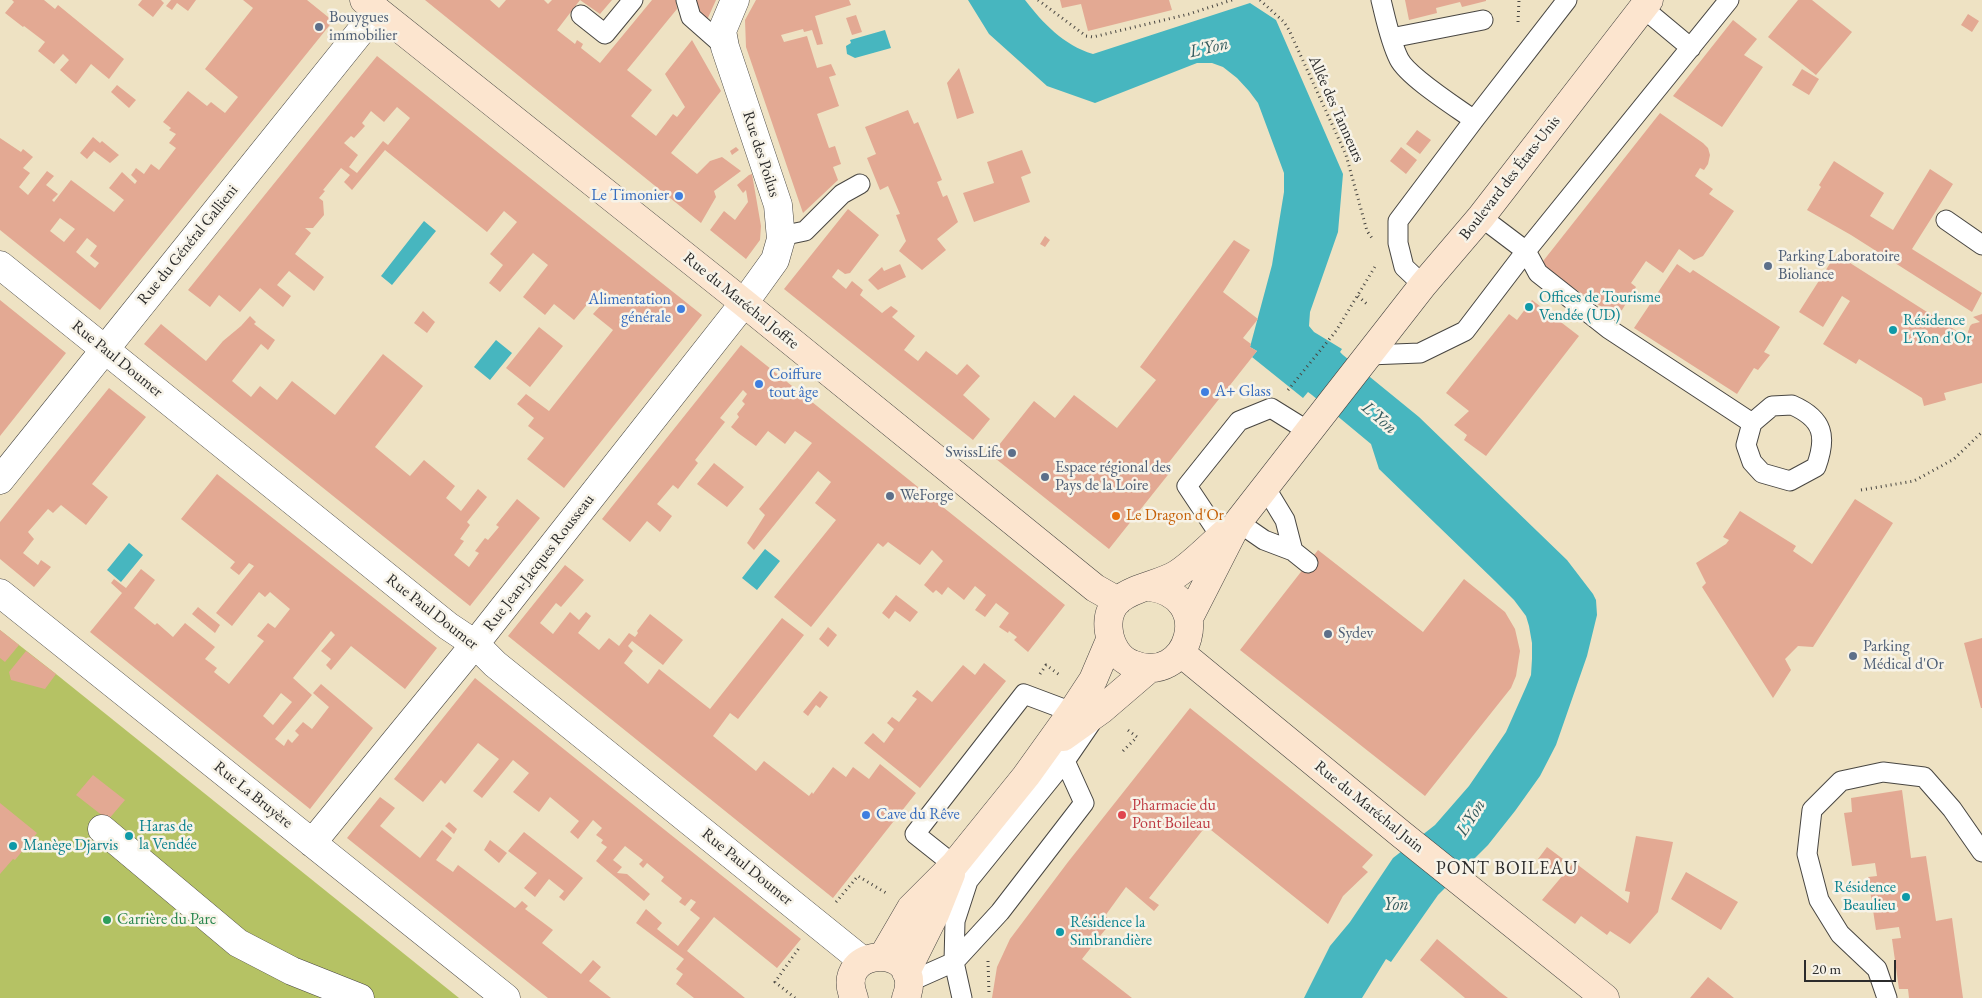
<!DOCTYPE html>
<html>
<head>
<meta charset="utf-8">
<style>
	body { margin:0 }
	#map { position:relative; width:1982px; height:998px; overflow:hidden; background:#eee2c3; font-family:"EB Garamond",serif }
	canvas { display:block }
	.scale { position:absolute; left:1804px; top:960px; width:92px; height:22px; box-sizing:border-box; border:2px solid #2b2b2b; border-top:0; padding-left:6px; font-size:15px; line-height:18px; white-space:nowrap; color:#2b2b2b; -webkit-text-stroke:4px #f7f3e8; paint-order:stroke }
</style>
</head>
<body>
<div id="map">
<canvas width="1982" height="998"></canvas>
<div class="scale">20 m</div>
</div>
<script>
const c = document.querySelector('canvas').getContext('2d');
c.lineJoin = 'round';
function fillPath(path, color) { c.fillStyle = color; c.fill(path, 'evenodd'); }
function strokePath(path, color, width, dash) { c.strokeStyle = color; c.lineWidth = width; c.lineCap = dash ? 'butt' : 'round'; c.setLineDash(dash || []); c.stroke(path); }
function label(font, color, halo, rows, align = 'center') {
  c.font = font + ' "EB Garamond",serif'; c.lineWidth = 5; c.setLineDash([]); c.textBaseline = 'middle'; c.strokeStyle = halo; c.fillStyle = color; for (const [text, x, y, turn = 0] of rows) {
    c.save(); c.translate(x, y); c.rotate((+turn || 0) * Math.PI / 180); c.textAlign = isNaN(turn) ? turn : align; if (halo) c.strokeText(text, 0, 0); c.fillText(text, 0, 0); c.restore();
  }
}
fillPath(new Path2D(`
	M0,630L56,674L459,998H0Z`), '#b5c264');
fillPath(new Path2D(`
	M968,0H1025C1043,23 1063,45 1093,54L1250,3L1276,20L1343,174L1338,232L1310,312L1309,326L1314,332L1342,349L1340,352L1343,355L1419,417L1567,560L1593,594L1596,600L1597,615L1587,656L1556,745L1540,776L1515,811L1488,845L1438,895L1391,962L1386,959L1362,998H1304L1330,946L1350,922L1393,858L1435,825L1469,786L1506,732L1526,687L1531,675L1532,659V643L1529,626L1526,616L1514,600L1495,581L1379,469L1371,444L1312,395L1308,392L1303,398L1252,357L1257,351L1250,347L1272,265L1284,192V173L1258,103L1249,91L1237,78L1223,67L1212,63H1197L1095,103L1047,86L989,34Z
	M885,30L891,48L855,58L847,54L846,46L851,43L850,40Z
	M424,221L436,231L392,285L381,276Z
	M496,340L512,353L490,380L474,367Z
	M129,543L143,555L121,582L107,570Z
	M765,549L780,561L757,590L742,578Z`), '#47b6bf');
fillPath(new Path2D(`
	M12,0H44L55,9L58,5L124,59L109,79L91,64L76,84L60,70L69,60L63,54L54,64L38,51L45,42L24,26L23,27L5,13L14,2Z
	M142,0H161L164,3L153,17L138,5Z
	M171,0H196L188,11L177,3L172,10L166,6Z
	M243,0H307L333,21L100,310L0,230V138L21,152L23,149L33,157L23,168L30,173L19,187L28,195L47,171L54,176L46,185L58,194L52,200L54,202L71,180L114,212L124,200L109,188L122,172L135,184L137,181L131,175L136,168L144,174L151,164L159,170L176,148L169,143L176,134L169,130L171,128L163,122L188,91L207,106L211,102L225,113L238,97L205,69L253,8ZM60,218L75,229L64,242L50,231ZM87,238L97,246L90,256L99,263L95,268L76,252Z
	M425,0H490L499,8L506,0H544L548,4L552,0H612L600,14L580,0L557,30L575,44L577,40L583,44L581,48L600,63L652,0H676L677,9L627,70L652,90L631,116L656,136L673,114L677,117L685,107L665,74L692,40L721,91L671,153L697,174L710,161L722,157L741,171L714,191L716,197L701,223Z
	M695,0H716L707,20L695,5Z
	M756,0H849L851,5L815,16L823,44L817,45L812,30L804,32L803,29L781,35L784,42L807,36L817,68L831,64L836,75L829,77L839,106L817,114L829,148L835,146L841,164L833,167L838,180L803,213L746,47L745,20Z
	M1060,0H1169L1172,10L1088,31L1081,4L1062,8Z
	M1405,0H1486V1L1462,7L1460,2L1436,8L1437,13L1409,20Z
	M1798,0H1812L1852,32L1816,75L1768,37Z
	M1968,14L1979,21L1972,32L1961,25Z
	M856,15L862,32L852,35L846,18Z
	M1733,20L1757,39L1744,55L1763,67L1722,127L1673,96Z
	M377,56L702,315L564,488L527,459L544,438L528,426L534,418L517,404L526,394L549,411L613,330L593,314L610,295L601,288L574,320L554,304L545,315L523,297L548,265L533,253L500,292L489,283L503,265L490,254L517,222L504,211L487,232L385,150L352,190L344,182L350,175L341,168L323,190L325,191L319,198L323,201L324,215L313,228H305L311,233L295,254L324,277L314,291L289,271L277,285L291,296L283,307L260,288L240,312L219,295L210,307L188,290ZM397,107L410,118L388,145L383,141L357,173L349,167L358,155L344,143L351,136L354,138L365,126L362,123L371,111L384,122Z
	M959,68L974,113L957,119L947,83Z
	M1802,69L1819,79L1809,95L1792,85Z
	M117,85L136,100L129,108L111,92Z
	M908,110L914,124L918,122L942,180L937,182L943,197L947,195L958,222L937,239L946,250L922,270L899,251L906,241L896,215L900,214L888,186L880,190L867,158L876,154L865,127Z
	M1660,113L1703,143L1708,148L1710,155L1708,164L1704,170L1700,168L1695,176L1713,189L1709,194L1734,211L1703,256L1694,260L1679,249L1663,273L1646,261L1631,283L1636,287L1622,310L1612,314L1540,265Z
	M1417,130L1431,140L1420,154L1406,144Z
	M93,137L100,143L102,141L119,155L110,163L94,151L87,159L80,153Z
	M736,147L739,150L732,155L730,151Z
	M1401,147L1417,160L1406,174L1390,161Z
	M1022,150L1031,173L1021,177L1030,202L974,222L963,193L994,183L987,162Z
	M1834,161L1884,193L1870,216L1893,230L1930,169L1953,184L1912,249L1982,293L1972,312L1851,235L1807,210L1821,187L1819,185Z
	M752,174L761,226L760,240L746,259L710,230L724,211L735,220L748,202L746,190L743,193L737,185L749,175Z
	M848,209L879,235L850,273L845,274L838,269L832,277L846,289L852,281L863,290L860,295L882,313L891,306L898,311L892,317L915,336L904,350L918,361L926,351L957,375L967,364L980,376L963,395L990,419L973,440L784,289Z
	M1045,236L1050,240L1045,247L1040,244Z
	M1234,240L1250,250L1223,292L1258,319L1243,338L1251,344L1250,347L1257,351L1166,466L1171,471L1109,549L991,455L1034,401L1055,418L1074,395L1117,428L1156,380L1140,367Z
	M1836,254L1960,333L1958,337L1961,341L1969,340L1968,332L1970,326L1972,324L1980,322L1973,317L1982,314V383L1944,393L1946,400L1924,406L1922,398L1859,359L1856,364L1823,344L1850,301L1842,296L1823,327L1799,312Z
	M900,264L906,277L878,290L868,280L882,267L884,271Z
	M1677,264L1690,273L1693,270L1780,327L1764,352L1770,355L1758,370L1754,368L1737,394L1634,328Z
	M0,300L66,353L0,436Z
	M1532,300L1579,336L1486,456L1464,440L1467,435L1454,425L1469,411L1446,393L1509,314L1517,320Z
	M423,311L435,322L427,333L414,323Z
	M250,316L256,322L254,324L275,340L268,350L261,344L232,381L251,397L260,386L277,400L292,381L335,415L383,354L423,386L375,447L410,476L424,460L455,486L446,498L461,511L478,489L487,497L467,522L470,525L460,539L464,541L454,555L469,567L479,553L475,551L485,538L488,540L499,527L496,525L517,499L540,518L470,606L144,344L161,324L206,361L223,341L241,326Z
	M539,327L563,346L530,387L506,368Z
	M741,345L1065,605L1028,652L1014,640L1017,637L1009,631L1008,633L999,627L1009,613L996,603L985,617L975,610L986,595L975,586L964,600L948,587L942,595L936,590L933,593L924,585L943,561L932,550L920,565L888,542L883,547L878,543L811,627L774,597L836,520L815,503L831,482L818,471L754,550L747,543L765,515L759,509L812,443L795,431L785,444L768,431L756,446L738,433L731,427L739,417L737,414L745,404L742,401L747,394L743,390L720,418L725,422L695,460L698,463L678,489L673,485L657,504L672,516L660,532L647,521L630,542L602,519Z
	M109,388L146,417L92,484L108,497L86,525L61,505L53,513L48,509L28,532L34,539L23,553L38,565L41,560L51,567L34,587L0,559V522Z
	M714,463L744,487L727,507L697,484Z
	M217,474L437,648L405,689L351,646L331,670L326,665L331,659L321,651L335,635L331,631L293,678L312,695L275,739L284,746L288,739L292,743L299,735L295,731L303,722L312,729L329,707L313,693L321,684L373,728L310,809L90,632L122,593L111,583L114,579L126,588L141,569L155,580L134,608L155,625L157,623L173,637L185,623L215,647L205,659L217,668L214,672L229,684L264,641L257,636L268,623L275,628L290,609L270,592L265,597L259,592L232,626L216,613L254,566L249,563L239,575L230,568L235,562L181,519ZM281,693L292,702L273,725L263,716Z
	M1855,499L1893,523L1813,647L1798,646L1785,659L1791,670L1773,698L1702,587L1706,583L1696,563L1726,544L1729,540L1723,537L1740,511L1796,546L1793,551L1812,564Z
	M1318,550L1423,632L1464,579L1505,612L1515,629L1520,651L1516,676L1511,688L1425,796L1240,650Z
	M565,565L584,580L561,607L556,603L540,623L553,634L570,612L579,620L586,612L591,616L578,633L599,650L609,638L619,646L629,633L635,637L638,633L637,631L650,614L683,640L663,665L632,641L628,646L633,651L624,663L648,684L659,669L710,709L782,618L804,635L738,719L730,713L713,736L756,771L764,761L809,796L812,792L813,794L833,767L846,777L853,767L869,779L880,764L916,793L833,898L508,636Z
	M896,595L918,612L910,622L895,611L889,619L882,613Z
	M198,607L220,625L215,633L192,614Z
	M828,627L837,635L828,647L819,639Z
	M0,630L19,645L5,662L0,658Z
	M1982,638V708H1981L1964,643Z
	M26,651L56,674L45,689L11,680L9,672Z
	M984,663L1006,681L920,788L864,743L873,733L884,743L894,729L887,723L892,717L899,722L917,699L912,696L917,690L932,702L963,665L975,675Z
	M475,678L801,939L777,968L714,917L687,951L745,998H694L676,984L683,974L676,969L684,959L636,923L646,909L662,923L657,929L678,946L700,918L690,910L696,902L691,899L685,906L679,902L682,898L661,881L664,877L647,863L643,868L639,864L643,860L625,846L613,860L622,867L617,873L627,874L650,894L644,901L596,861L607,847L601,843L603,840L596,835L602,828L593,820L578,839L570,832L579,821L550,797L539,812L513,792L529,773L513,760L482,798L473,791L499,759L478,743L445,784L441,780L423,802L394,779Z
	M820,691L828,697L820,708L816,705L808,716L803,712Z
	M1190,708L1373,855L1362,867L1368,872L1343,896L1328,924L1206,826L1149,898L1159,905L1154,911L1126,887L1105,916L1112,921L1082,959L1132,998H992L997,967L1010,939L1068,862Z
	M93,775L125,800L108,820L76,795Z
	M1902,790L1911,858L1926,856L1936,921L1952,918L1963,998H1909L1908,989H1899L1892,939L1901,938L1899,927L1876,930L1868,877L1877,876L1875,863L1852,866L1844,813L1852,812L1851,798Z
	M380,797L395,808L380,826L420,858L442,830L452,838L436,860L453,872L458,865L515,908L522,901L528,906L525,909L553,930L542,943L581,974L593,960L601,967L589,981L611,998H548L347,838Z
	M0,803L37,833L15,860L13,859L0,874Z
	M449,822L457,829L454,834L445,826Z
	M524,832L583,878L564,901L559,897L564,891L549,879L535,897L524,888L537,873L508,851Z
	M1636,836L1673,842L1658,912L1630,944L1610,931L1607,935L1581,916L1575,924L1542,900L1574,862L1628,903L1630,892L1625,891Z
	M490,840L507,853L499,863L484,850Z
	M1547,847L1563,859L1555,872L1538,859Z
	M1686,872L1738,902L1721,930L1671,899Z
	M1437,939L1500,992L1508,998H1465L1420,960Z
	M1708,977L1734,998H1690Z`), '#e3a993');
const lane = new Path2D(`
	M686,0L691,17L725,47
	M1381,0C1386,20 1390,41 1399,59C1408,77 1456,107 1474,120
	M1643,8L1691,48
	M581,15L605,34L633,0
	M1391,38L1483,20
	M1481,217L1526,251L1538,273L1609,329L1752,423
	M1946,220L1982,245
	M781,236L805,231L842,194L860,184
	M1423,285L1404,267L1398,243V221L1474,120L1567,0
	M1369,355L1420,353L1465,331L1526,251L1729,0
	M1792,405C1824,419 1827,437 1816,467L1790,481L1762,473L1752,462L1746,445L1752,423L1772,406Z
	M1265,487L1285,520L1293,551
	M1238,522L1264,540L1293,551L1308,563
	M1221,537L1187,486L1239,421L1271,408L1308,431
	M954,865L915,834L1024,694L1072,712
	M909,982L954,962L1000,912L1084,803L1065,761L1066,750
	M962,998L954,962L955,921L968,881L1065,761L1091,723
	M1887,998L1877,969L1840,934L1819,900L1807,854L1812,810L1841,781L1883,772L1924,777L1952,809L1982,852`);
const street = new Path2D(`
	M0,265L448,626L475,644L495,664L863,961
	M0,480L377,11
	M0,593L506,998
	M102,829L238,943L292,971L360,998
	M312,843L475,644L744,303L775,260L781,239L778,205L725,47L722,31L735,0`);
const secondary = new Path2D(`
	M364,0L744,303L1095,588L1118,601
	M1150,587C1217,596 1189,688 1132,664C1119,659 1111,646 1109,632C1102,588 1151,590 1177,574C1193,564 1213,543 1228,530
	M1189,618L1238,522L1423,285L1481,217L1649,0
	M1181,653L1401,834L1605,998
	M1063,737L1101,710L1150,668
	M883,956L911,908L954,865L1026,776L1072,712L1093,680L1110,640
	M906,972L935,914L951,874
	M854,998C832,945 927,942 906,998`);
strokePath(lane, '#484642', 21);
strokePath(street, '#484642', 29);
strokePath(secondary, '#484642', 29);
strokePath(new Path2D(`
	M1038,0L1086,36L1093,37L1189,14L1232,0
	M1260,0L1284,22L1289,30L1346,155L1367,231L1372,238
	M1518,22L1519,0
	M1358,296L1369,306
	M1288,390L1336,331L1376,265
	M1861,490L1914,481L1954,459L1982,432
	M1040,674L1046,665L1061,676
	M1123,751L1137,737L1125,728
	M836,902L858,876L886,893
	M988,961L989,994
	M795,998L775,982L799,948`), '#484642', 3, [1, 4]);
strokePath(lane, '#fff', 19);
strokePath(street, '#fff', 28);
strokePath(secondary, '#fce5cf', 28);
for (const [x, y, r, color] of [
	[319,27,5,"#5c6f8a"],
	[679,196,5,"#3f7fe0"],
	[1768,266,5,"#5c6f8a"],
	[1529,307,5,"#0f9aa8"],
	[681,309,5,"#3f7fe0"],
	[1893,330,5,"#0f9aa8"],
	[759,384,5,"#3f7fe0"],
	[1205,392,5,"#3f7fe0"],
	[1012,453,5,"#5c6f8a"],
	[1045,477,5,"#5c6f8a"],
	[890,496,5,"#5c6f8a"],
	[1116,516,5,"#e8710a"],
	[1328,634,5,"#5c6f8a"],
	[1853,656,5,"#5c6f8a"],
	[866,815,5,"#3f7fe0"],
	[1122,815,5,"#e0444e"],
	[129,836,5,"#0f9aa8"],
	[13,846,5,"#0f9aa8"],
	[1906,897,5,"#0f9aa8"],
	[107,920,5,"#2e9e5b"],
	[1060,932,5,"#0f9aa8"]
]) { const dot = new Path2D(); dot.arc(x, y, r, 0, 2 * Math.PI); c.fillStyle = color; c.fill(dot); strokePath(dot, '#f7f3e8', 2); }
label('16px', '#4e5e75', '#f7f3e8', [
	["Bouygues",329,18],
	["immobilier",329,36],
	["Parking Laboratoire",1778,257],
	["Bioliance",1778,275],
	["SwissLife",1002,453,"right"],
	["Espace régional des",1055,468],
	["Pays de la Loire",1055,486],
	["WeForge",900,496],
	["Sydev",1338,634],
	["Parking",1863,647],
	["Médical d'Or",1863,665]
], 'left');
label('16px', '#2b2b2b', '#f7f3e8', [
	["Allée des Tanneurs",1336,109,66],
	["Rue des Poilus",761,154,72],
	["Boulevard des États-Unis",1510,178,-52],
	["Rue du Général Gallieni",188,245,-51],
	["Rue du Maréchal Joffre",741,301,39],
	["Rue Paul Doumer",117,359,39],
	["Rue Jean-Jacques Rousseau",539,563,-52],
	["Rue Paul Doumer",432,612,38],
	["Rue La Bruyère",253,795,39],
	["Rue du Maréchal Juin",1369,807,39],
	["Rue Paul Doumer",747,867,39]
]);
label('16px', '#366cbe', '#f7f3e8', [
	["Le Timonier",669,196,"right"],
	["Alimentation",671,300,"right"],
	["générale",671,318,"right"],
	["Coiffure",769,375],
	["tout âge",769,393],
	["A+ Glass",1215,392],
	["Cave du Rêve",876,815]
], 'left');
label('16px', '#0d838f', '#f7f3e8', [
	["Offices de Tourisme",1539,298],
	["Vendée (UD)",1539,316],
	["Résidence",1903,321],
	["L'Yon d'Or",1903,339],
	["Haras de",139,827],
	["la Vendée",139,845],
	["Manège Djarvis",23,846],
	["Résidence",1896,888,"right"],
	["Beaulieu",1896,906,"right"],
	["Résidence la",1070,923],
	["Simbrandière",1070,941]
], 'left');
label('16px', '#c56008', '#f7f3e8', [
	["Le Dragon d'Or",1126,516]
], 'left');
label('16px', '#be3a42', '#f7f3e8', [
	["Pharmacie du",1132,806],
	["Pont Boileau",1132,824]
], 'left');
label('16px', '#27864d', '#f7f3e8', [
	["Carrière du Parc",117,920]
], 'left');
label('italic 18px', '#355c5f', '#f7f3e8', [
	["L'Yon",1209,48,-13],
	["L'Yon",1379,418,40],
	["L'Yon",1471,818,-58],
	["Yon",1396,905]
]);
c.letterSpacing = '1px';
label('18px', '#2b2b2b', '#f7f3e8', [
	["PONT BOILEAU",1507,869]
]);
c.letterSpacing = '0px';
</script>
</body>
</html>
